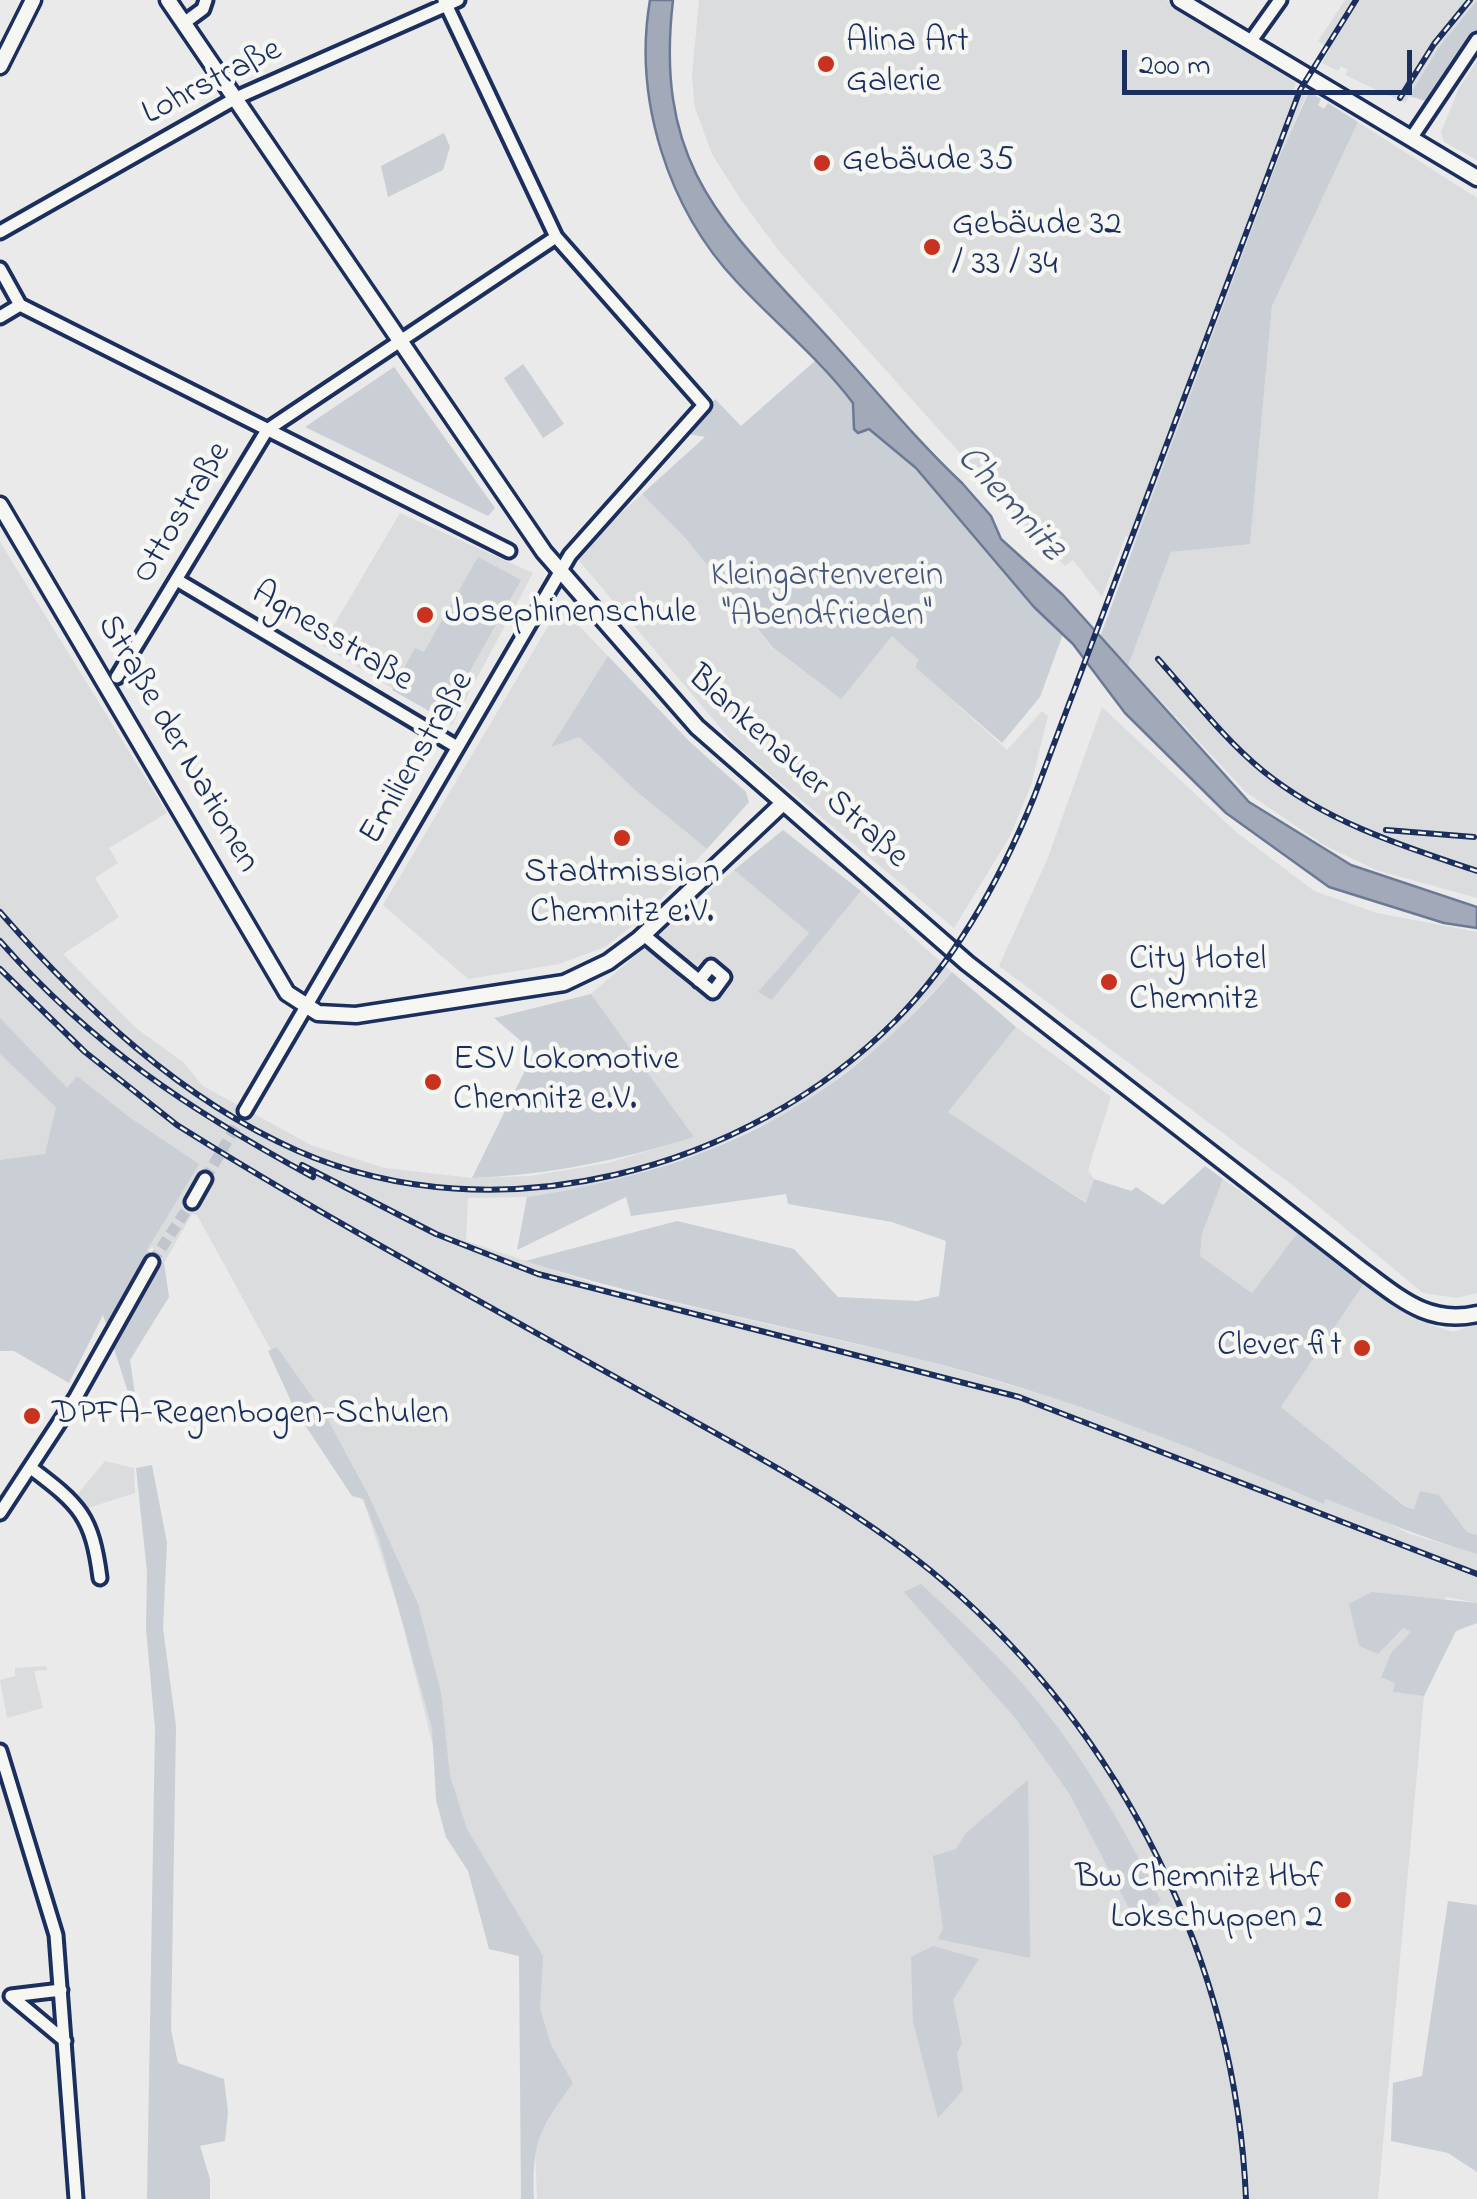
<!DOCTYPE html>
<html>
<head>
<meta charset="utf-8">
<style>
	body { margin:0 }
	#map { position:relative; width:1477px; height:2199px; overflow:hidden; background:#e9eae9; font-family:"Indie Flower",sans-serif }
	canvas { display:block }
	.scale { position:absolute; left:1122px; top:50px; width:290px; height:45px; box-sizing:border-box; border:5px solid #1b2f5e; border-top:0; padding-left:12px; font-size:30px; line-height:35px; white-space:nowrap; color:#1b2f5e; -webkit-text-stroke:8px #f6f6f2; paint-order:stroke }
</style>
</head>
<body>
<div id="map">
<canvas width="1477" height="2199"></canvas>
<div class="scale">200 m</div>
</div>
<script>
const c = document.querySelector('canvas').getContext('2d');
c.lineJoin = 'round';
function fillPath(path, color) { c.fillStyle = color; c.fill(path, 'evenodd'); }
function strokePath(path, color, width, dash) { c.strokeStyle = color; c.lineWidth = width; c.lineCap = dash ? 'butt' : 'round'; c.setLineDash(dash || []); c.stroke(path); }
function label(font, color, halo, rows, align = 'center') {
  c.font = font + ' "Indie Flower",sans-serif'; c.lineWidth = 9; c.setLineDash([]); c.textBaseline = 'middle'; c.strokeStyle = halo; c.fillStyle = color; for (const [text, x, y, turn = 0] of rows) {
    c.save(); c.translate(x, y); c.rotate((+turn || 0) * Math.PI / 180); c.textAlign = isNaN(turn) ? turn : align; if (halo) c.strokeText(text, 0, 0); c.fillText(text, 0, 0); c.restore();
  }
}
fillPath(new Path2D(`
	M699,0H1166L1296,83L1293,90L1306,96L1277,162L1134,546L1126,535L1102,597L1073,560L1065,566L1011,510L779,251L741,200L712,154L695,108L692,77Z
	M1345,0H1477L1439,47L1405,103L1345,75L1348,70L1341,66L1338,71L1322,63L1330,49L1318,41Z
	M1477,61V160L1444,142L1441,132L1459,88Z
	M1358,122L1477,198V898L1376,870L1324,845L1246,792L1128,666L1171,552L1250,543L1272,306Z
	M642,494L687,540L771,647L840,698L892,636L920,660L915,666L1007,750L1042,711L1048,716L1031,785L1010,836L954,928L735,745L575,556Z
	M400,513L533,573L452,725L322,645Z
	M0,542L167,813L109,848L118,863L95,878L119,917L63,954L136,1028L183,1062L203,1086L311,1145L385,1168L472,1178L530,1176L608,1163L694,1137L591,994L734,870L809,933L758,992L772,1000L861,891L952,972L891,1037L800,1107L704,1152L612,1182L527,1197L468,1198L466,1241L607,1288L917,1358L1044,1395L1194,1447L1322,1504L1325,1499L1359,1509L1410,1534L1477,1554V1603L1447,1597L1391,1653L1382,1679L1395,1683L1394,1692L1424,1696L1378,2199H537L528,1966L443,1786L400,1613L363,1499L366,1489L327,1419L277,1348L271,1350L197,1215L192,1214L164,1263L152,1247L147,1251L0,1181Z
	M560,606L608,656L554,745L579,737L635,790L707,849L647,914L605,947L559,964L468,979L383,905Z
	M1102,707L1236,832L1314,891L1377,913L1477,932V1293L1457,1298L1423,1293L1295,1187L999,966L1047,860Z
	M1016,1027L1111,1097L1088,1170L1094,1179L1087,1203L948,1112Z
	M1223,1179L1298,1232L1252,1293L1200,1256L1202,1234Z
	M1365,1282L1428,1324L1453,1332L1477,1324V1535L1467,1532L1439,1495L1414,1509L1407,1507L1281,1407Z
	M105,1461L134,1468L135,1493L88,1508L76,1496Z
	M46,1666L47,1670L34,1671L43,1708L7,1718L0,1680L15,1676V1668Z`), '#dadcde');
fillPath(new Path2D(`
	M1477,0V34L1429,102L1409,96L1439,47Z
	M1309,92L1321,99L1318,105L1324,109L1328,103L1358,122L1272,306L1250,544L1171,552L1128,666L1100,637L1277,162Z
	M444,133L450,147L443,170L388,197L381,166Z
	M816,360L853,403L854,429L858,433L869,429L916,468L1063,634L1040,697L1002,743L915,667L919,660L892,636L841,699L772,647L687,540L642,494L705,437L684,433L715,399L741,426Z
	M523,364L564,424L543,438L504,378Z
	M394,367L495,508L488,516L305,427Z
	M478,557L521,580L443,719L392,690L415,648L424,652Z
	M608,656L690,742L746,792L749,802L707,849L635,790L579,737L551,747Z
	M783,830L861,891L772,1000L758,992L809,933L734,870Z
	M952,972L1016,1027L948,1112L1086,1203L1094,1179L1131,1191L1136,1187L1163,1205L1205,1166L1223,1179L1202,1234L1200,1256L1252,1293L1298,1232L1365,1282L1281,1407L1406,1507L1414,1509L1420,1491L1439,1495L1467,1532L1477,1535V1554C1425,1539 1376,1518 1326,1499L1323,1504C1190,1445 1056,1393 915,1358C785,1325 653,1302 525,1261L677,1221L794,1249L838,1297L917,1301L939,1296L946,1241L892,1222L788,1204L786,1194L631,1216L626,1197L517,1250L527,1197C705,1170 833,1110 952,972Z
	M591,994L694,1137C620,1160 550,1175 472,1178L534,1052L494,1018Z
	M0,1018L67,1088L77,1076L129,1117L199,1164L147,1250L164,1263L169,1297L130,1360L140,1429L103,1315L69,1383L14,1351H0V1160L45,1154L56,1107L0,1054Z
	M277,1347L327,1418L366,1490L418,1604L441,1693L450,1776L467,1829L543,1956L540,2009L551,2045L573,2083C539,2129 532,2142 534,2199H521L519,1956L489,1949L468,1871L446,1837L436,1800L432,1728L379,1539L363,1499L352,1496L295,1410L268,1351Z
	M152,1465L167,1543L163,1628L176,1726L171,2030L178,2063L224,2079L228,2112L225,2141L200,2146L210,2179V2199H147L155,1729L146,1628L147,1572L136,1468Z
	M921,1584C955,1616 989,1646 1020,1681C1079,1747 1121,1823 1161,1901L1134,1918L1069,1793L1016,1719L904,1592Z
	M1372,1592L1477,1603V1623L1456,1631L1424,1696L1393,1692L1395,1683L1381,1678L1391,1653L1411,1632L1403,1628L1378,1654L1359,1646L1349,1604Z
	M1028,1780L1030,1958L938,1939L943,1929L933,1856L956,1849L966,1833Z
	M1448,1901L1477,1905V2172L1448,2153L1391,2141L1393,2083L1422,2076Z
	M933,1946L979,1959L953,2000L962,2044L957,2053L963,2090L938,2118L913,2022L911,1957Z`), '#caced5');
const water = new Path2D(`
	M650,0H673C653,172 728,227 833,343C875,389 916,440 962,483L991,516L1001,539L1063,595L1249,802L1351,865L1477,907V928L1444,923L1329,887L1226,813L1125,713L1073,644L1034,607L916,468L869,429L858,433L854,429L853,403C819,358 775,323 737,282C668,209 633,99 650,0Z`);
fillPath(water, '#a2aaba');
strokePath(water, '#6c7995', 2.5);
strokePath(new Path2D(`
	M205,1179L245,1111
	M152,1262L192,1202`), '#c0c5cd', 11, [11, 5.5]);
const minor = new Path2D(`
	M184,23L203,9L206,0
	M1250,42L1280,0
	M1412,137L1477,40
	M0,232L236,98L458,0
	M0,269L20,305
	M20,305L509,551
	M0,317L20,305
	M177,580L457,747
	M117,677L267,430L556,237
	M644,935C666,954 690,973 713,992L724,977L711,966L699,981
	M245,1111L570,555L704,405L556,237L444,0
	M192,1202L205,1179
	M31,1468C80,1505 92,1516 100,1578
	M0,1513L76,1397L152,1262
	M0,1751L56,1935L76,2199
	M61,1990L11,1996L65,2041`);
const major = new Path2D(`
	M168,0L544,552L697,727L967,963L1363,1271C1400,1298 1428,1325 1477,1314
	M1180,0L1477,178
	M0,66L33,0
	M0,505L287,993L318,1013L356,1015L564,983L608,962L639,939L782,804`);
strokePath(minor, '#1b2f5e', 19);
strokePath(major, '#1b2f5e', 21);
strokePath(minor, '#f6f6f2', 11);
strokePath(major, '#f6f6f2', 14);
const rail = new Path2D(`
	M1400,98L1434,44L1470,0
	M1158,659C1192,697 1224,739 1263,771C1326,822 1402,846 1477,871
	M1386,830L1474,837
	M0,912C83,1007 180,1099 298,1151C496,1238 747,1171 896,1020C958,957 1001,878 1034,797L1300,90L1356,0
	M0,941C92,1046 191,1111 313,1177
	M0,969L85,1052L177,1125C333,1223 497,1310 658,1401C756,1456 857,1508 943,1581C1123,1734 1236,1963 1246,2199
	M302,1165L436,1234L538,1274L1019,1397L1477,1574`);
strokePath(rail, '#1b2f5e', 6);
strokePath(rail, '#f6f6f2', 2.5, [8]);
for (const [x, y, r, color] of [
	[826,64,10,"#c8321e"],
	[822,163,10,"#c8321e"],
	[932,247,10,"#c8321e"],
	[425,615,10,"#c8321e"],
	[622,838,10,"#c8321e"],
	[1109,982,10,"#c8321e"],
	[433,1082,10,"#c8321e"],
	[1362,1348,10,"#c8321e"],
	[32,1416,10,"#c8321e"],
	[1343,1900,10,"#c8321e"]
]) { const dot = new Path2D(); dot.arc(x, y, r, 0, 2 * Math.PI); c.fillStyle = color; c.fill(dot); strokePath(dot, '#f6f6f2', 4); }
label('35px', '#1b2f5e', '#f6f6f2', [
	["Alina Art",846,44],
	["Galerie",846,84],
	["Gebäude 35",842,163],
	["Gebäude 32",952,227],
	["/ 33 / 34",952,267],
	["Josephinenschule",445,615],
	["Stadtmission",622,875,"center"],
	["Chemnitz e.V.",622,915,"center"],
	["City Hotel",1129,962],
	["Chemnitz",1129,1002],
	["ESV Lokomotive",453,1062],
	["Chemnitz e.V.",453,1102],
	["Clever fit",1342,1348,"right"],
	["DPFA-Regenbogen-Schulen",52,1416],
	["Bw Chemnitz Hbf",1323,1880,"right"],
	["Lokschuppen 2",1323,1920,"right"]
], 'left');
label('35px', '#1b2f5e', '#f6f6f2', [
	["Lohrstraße",213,84,-27],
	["Ottostraße",184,514,-59],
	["Agnesstraße",331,639,31],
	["Straße der Nationen",176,745,60],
	["Emilienstraße",419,759,-60],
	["Blankenauer Straße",796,769,42]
]);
label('35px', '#47577c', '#f6f6f2', [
	["Kleingartenverein",827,578],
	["\"Abendfrieden\"",827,618]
]);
label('italic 38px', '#44547a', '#f6f6f2', [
	["Chemnitz",1008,505,48]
]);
</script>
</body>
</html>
